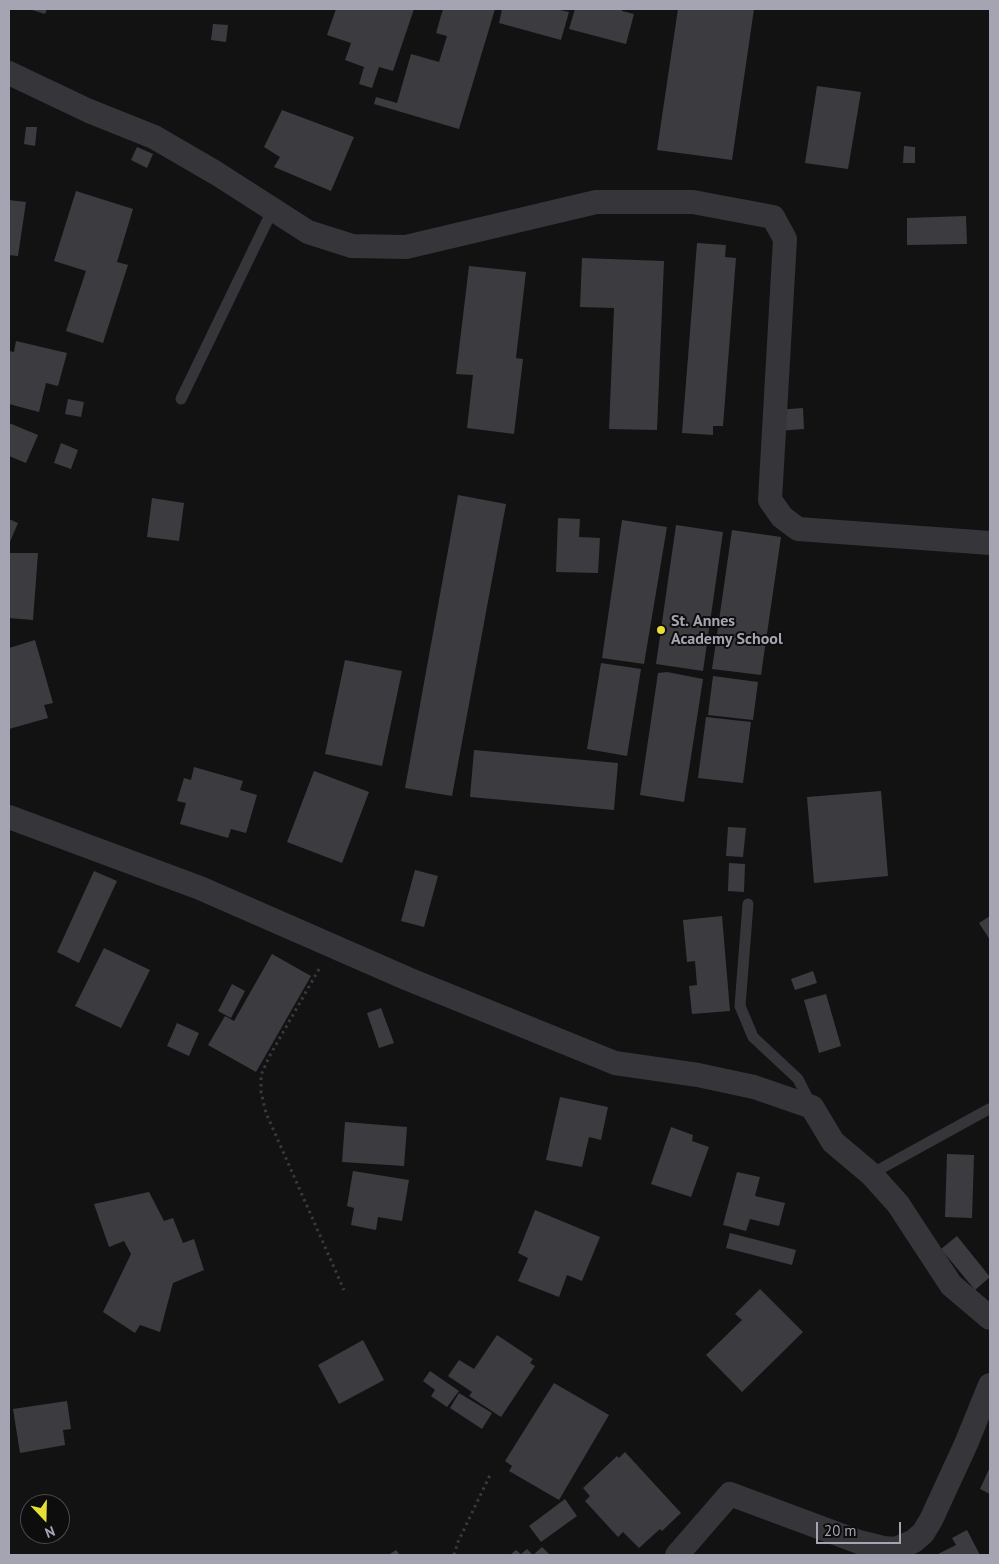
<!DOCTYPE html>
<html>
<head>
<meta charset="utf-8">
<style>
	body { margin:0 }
	#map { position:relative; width:999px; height:1564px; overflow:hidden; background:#121213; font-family:"PT Sans",sans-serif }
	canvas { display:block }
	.frame { position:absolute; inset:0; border:10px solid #a4a4b3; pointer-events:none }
	.north { position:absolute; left:20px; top:1494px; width:50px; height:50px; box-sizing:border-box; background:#0d0d0e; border:1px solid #494950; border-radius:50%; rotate:159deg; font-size:14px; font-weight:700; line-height:20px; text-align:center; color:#a4a4b3 }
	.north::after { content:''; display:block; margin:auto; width:18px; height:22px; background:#e7df36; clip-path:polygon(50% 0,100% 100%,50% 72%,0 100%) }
	.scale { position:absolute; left:816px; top:1522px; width:85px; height:22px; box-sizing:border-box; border:2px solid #a4a4b3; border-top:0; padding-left:6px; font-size:15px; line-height:18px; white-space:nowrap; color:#a4a4b3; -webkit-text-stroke:4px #0d0d0e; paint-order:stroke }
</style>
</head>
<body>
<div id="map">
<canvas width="999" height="1564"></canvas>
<div class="frame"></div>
<div class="north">N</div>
<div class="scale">20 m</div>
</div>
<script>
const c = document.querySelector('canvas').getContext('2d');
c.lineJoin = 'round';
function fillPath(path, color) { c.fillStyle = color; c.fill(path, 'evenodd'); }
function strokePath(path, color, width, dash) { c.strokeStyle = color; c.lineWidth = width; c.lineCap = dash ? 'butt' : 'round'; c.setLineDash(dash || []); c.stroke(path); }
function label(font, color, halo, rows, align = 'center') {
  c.font = font + ' "PT Sans",sans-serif'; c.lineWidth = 4; c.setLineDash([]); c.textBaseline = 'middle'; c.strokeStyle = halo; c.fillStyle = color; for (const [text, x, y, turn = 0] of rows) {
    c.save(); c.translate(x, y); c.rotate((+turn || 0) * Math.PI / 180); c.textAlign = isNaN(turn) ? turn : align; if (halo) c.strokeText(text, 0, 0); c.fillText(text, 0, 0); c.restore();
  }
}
fillPath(new Path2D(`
	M29,9H47L45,14Z
	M336,9H414L393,71L379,67L372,88L359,84L364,67L345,60L351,43L327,35Z
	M443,9H495L459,129L374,104L376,97L397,103L411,54L439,62L447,36L436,33Z
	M502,9H555L569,12L561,40L499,23Z
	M575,9H622V11L634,14L626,44L569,29Z
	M678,9H754L732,160L657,150Z
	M213,24L228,25L226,42L211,40Z
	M817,86L861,92L848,169L805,163Z
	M282,110L354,137L331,191L274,167L280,157L264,147Z
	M26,127H37L35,146L24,144Z
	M904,146L915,147V163H903Z
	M137,147L153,154L147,168L131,160Z
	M76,191L133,209L117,262L128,265L103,343L66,331L86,271L54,261Z
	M9,200L26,202L18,256L9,255Z
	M966,216L967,244L907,245V218Z
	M697,243L726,245L725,257L736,258L723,426H713V435L682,433Z
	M582,258L664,261L657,430L609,429L614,308L580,307Z
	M469,266L526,272L516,358L523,359L514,434L467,428L473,375L456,374Z
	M16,341L67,353L58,386L46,383L39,412L9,404V351L14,352Z
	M68,399L84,402L81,417L65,414Z
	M803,408L804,429L778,431L776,410Z
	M9,423L38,435L26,463L9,456Z
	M61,443L78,450L71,469L54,463Z
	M458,495L506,504L452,796L405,788Z
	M152,498L184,503L179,541L147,537Z
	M558,518L580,519L579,537L600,538L598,573L556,572Z
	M9,519L18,523L9,544Z
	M622,520L667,527L644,664L602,658Z
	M676,525L723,532L703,671L656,664Z
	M732,530L781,537L761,675L712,669Z
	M9,553H38L33,620L9,618Z
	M35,640L53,703L44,705L48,718L9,729V648Z
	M345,660L402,671L382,766L325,754Z
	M601,663L641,669L627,756L587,749Z
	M667,672L703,679L684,802L640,795L658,673Z
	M713,676L758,682L753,720L708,715Z
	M706,717L751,722L743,783L698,778Z
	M474,750L618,763L614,810L470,797Z
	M194,767L243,781L240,790L257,795L246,833L231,829L228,838L180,824L186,803L177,801L184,778L191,780Z
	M314,771L369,792L342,863L287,842Z
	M881,791L888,876L814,883L807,797Z
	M728,827L746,828L743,857L726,856Z
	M729,863L745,864L744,892L728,891Z
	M415,870L438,876L424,927L401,921Z
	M94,871L117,881L79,963L57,952Z
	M722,916L730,1011L692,1014L689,986L697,985L695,961L687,962L683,920Z
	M990,916V940L979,923Z
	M104,948L150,970L121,1028L75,1006Z
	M272,954L311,976L256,1072L208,1045L225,1016L234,1021Z
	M813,971L817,983L795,990L791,979Z
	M232,984L245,991L231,1018L218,1011Z
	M826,994L841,1046L819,1053L804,1000Z
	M381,1008L394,1043L379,1048L367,1013Z
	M177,1023L199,1033L189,1056L167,1046Z
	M560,1097L608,1107L601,1140L589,1137L582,1167L546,1160Z
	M345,1122L407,1127L404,1166L342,1162Z
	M671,1127L693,1135L692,1141L709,1147L691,1197L651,1184Z
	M947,1154L974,1155L972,1218L945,1217Z
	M353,1171L409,1180L402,1221L378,1217L376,1230L351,1225L354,1208L347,1206Z
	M737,1172L760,1177L755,1196L785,1203L779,1226L750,1219L746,1231L723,1225Z
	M149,1192L164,1221L173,1218L183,1243L194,1239L204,1270L173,1283L160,1332L140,1325L135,1333L103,1312L131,1254L124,1241L109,1247L94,1204Z
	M535,1210L600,1237L582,1281L567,1275L559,1297L518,1281L528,1258L518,1253Z
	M730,1233L796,1250L792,1265L726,1248Z
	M957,1236L990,1277L975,1290L941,1249Z
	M760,1289L803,1332L742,1392L706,1355L742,1320L735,1314Z
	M497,1335L533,1359L530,1363L535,1366L501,1417L469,1396L472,1392L448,1376L459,1360L474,1369Z
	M363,1340L384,1380L339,1404L318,1365Z
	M430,1371L459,1391L447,1407L431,1396L435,1390L423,1381Z
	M554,1383L609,1415L559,1500L509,1471L512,1466L505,1461Z
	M459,1393L492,1413L482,1429L450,1408Z
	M67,1401L71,1429L63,1430L65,1445L20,1453L13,1409Z
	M625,1452L681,1513L662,1531L660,1529L639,1548L623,1532L618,1537L585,1501L590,1496L583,1488L617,1456L619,1458Z
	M990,1467V1494L980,1489Z
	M565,1499L577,1516L541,1542L529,1526Z
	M967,1530L980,1555H936L956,1545L952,1538Z
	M542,1547L550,1555H510L516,1550L521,1554L527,1549L533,1555Z
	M396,1550L400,1555H388Z`), '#3c3c40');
strokePath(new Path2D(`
	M319,969L269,1057L261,1075V1092L266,1113L344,1290
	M454,1555L458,1542L490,1475`), '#39393f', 3, [2.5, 4]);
strokePath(new Path2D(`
	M181,399L273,209
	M748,904L740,1006L753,1037L798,1079L811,1105
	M871,1174L989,1109`), '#35353a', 11);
strokePath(new Path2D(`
	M9,73L89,111L154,137L216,173L308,232L352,246L406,247L596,202H693L773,217L785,239L770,500L782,517L798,529L990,543
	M9,817L200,888L408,979L615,1063L698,1075L754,1087L812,1107L833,1142L871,1174L898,1204L951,1285L990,1318
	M677,1555L730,1494L859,1542L883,1548L896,1549L914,1541L923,1533L931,1520L966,1444L990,1385`), '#35353a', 24);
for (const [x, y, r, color] of [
	[661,630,5,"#e7df36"]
]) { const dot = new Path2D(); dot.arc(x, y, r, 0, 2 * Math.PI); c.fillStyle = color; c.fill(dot); strokePath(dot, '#0d0d0e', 2); }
label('bold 16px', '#a4a4b3', '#0d0d0e', [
	["St. Annes",671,621],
	["Academy School",671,639]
], 'left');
</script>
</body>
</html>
